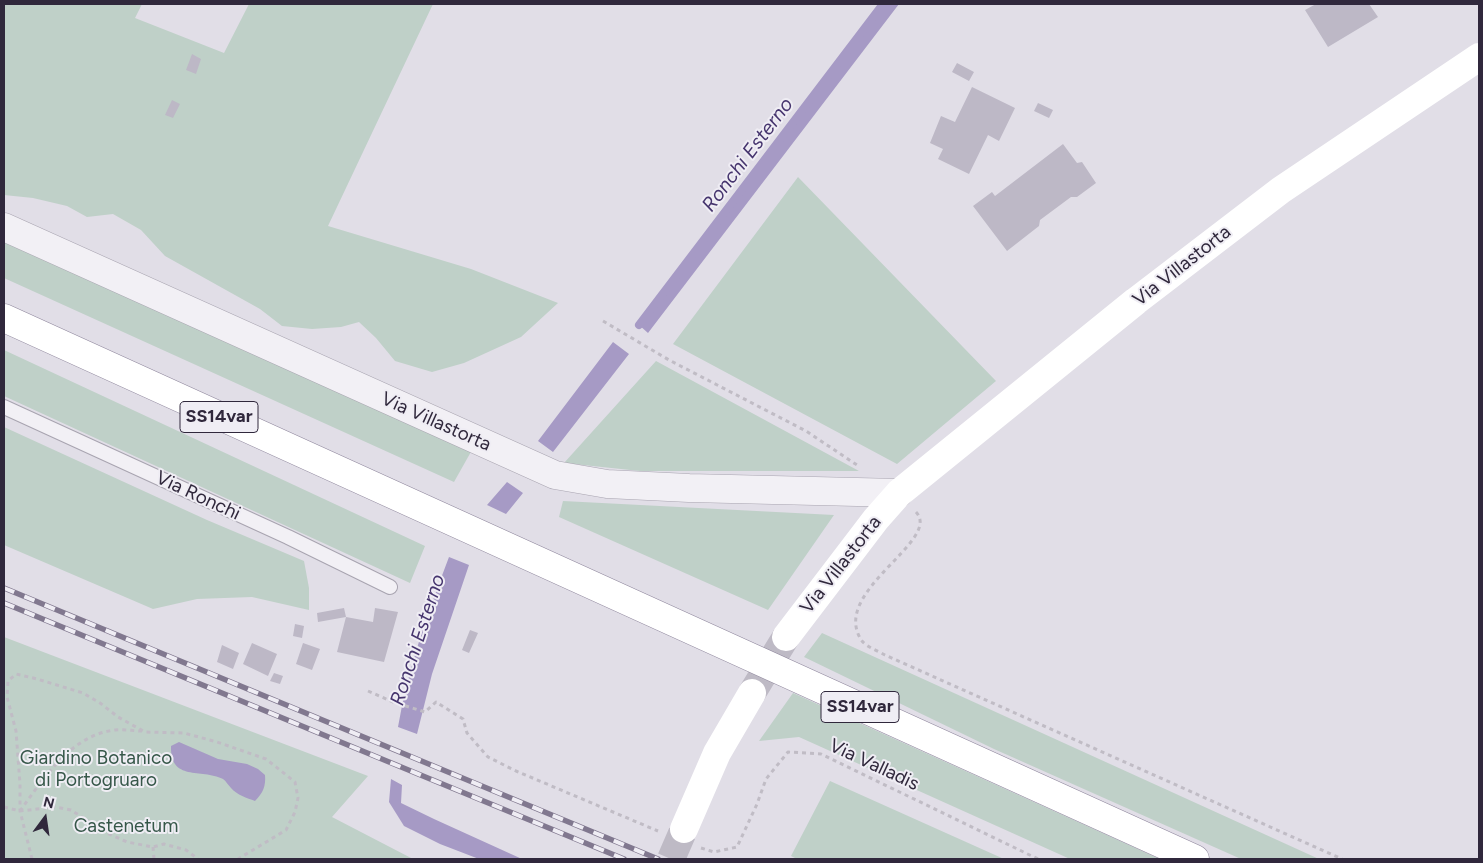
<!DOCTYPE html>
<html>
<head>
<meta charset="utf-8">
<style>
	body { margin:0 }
	#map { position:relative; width:1483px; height:863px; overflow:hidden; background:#e1dee7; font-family:Figtree,sans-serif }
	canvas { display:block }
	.frame { position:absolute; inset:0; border:5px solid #30283c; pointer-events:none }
	.north { position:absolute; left:20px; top:793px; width:50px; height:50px; -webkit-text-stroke:4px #efedf4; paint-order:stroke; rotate:14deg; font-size:14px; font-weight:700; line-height:20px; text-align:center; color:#30283c }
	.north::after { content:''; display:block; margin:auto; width:18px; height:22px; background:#30283c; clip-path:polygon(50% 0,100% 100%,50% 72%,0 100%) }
</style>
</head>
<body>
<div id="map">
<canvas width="1483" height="863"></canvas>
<div class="frame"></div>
<div class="north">N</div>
</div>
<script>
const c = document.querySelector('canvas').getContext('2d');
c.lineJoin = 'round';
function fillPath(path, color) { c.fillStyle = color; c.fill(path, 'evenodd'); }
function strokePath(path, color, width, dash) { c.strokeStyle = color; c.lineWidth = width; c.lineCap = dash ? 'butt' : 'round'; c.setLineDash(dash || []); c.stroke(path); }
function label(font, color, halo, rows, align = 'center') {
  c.font = font + ' Figtree,sans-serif'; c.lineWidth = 4; c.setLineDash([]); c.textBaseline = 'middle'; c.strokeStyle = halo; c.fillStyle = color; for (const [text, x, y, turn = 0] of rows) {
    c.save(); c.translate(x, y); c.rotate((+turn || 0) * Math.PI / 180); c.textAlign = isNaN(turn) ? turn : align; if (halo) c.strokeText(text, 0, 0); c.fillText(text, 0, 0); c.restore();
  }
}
fillPath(new Path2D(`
	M4,4H142L135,18L224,53L249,4H433L328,226L471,269L558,303L521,337L464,363L432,372L395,361L376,338L359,322L341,327L312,329L282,326L260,309L165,256L141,230L113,214L87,217L67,206L33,198L4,195Z
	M798,177L996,381L897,464L673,344Z
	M4,237L472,450L454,482L4,278Z
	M4,350L425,546L410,583L4,396Z
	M656,361L859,471H640L564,463Z
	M4,427L207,520L304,561L309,588V610L252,597L197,599L153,609L4,545Z
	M563,501L834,515L768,610L559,517Z
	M822,633L1319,859H1241L994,749L804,657Z
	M4,637L368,776L332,817L413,859H4Z
	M793,693L1160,859H1070L799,737L759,741Z
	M830,781L1004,859H797L791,856Z`), '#bfd0c8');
fillPath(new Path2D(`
	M883,4H899L648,333L639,325Z
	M613,342L629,354L553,452L538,441Z
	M507,482L523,493L506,514L487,505Z
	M449,557L469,565L432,674L417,734L398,727C408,668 428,612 449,557Z
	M179,742L218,759L247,764L258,769L265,775C266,786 263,793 255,801C247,798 237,795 231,788C228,785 226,781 223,779C201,768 170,782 171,746Z
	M391,779L402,785L401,803L434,819L522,859H479L440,844L404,826L389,802Z`), '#a69ac5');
strokePath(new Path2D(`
	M639,325L883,4`), '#a69ac5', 8);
fillPath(new Path2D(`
	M1316,4H1369L1378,17L1328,47L1305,10Z
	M192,54L201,59L196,74L186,70Z
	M957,63L974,72L969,81L952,72Z
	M972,87L1015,108L999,141L988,135L969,174L938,159L943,149L930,143L941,116L955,122Z
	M172,100L180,104L173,118L165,115Z
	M1038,103L1053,110L1049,118L1034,111Z
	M1063,144L1077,163L1082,162L1096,183L1077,197H1071L1040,220L1039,226L1007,251L973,206L992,192L995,196Z
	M344,608L346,617L318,622L317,613Z
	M375,608L398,612L384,662L337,652L346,617L373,622Z
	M295,624L304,626L302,638L293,636Z
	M470,630L478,633L469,653L462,650Z
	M252,643L277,654L268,676L243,664Z
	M303,643L320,649L312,670L296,664Z
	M222,645L239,653L233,669L217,662Z
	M274,673L283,676L280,684L270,681Z`), '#bdb8c6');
strokePath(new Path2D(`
	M752,693L786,637
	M671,859L684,829`), '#bebac5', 28, [28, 14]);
const lane = new Path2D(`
	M4,407L288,537L390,587`);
const street = new Path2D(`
	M4,227L555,475L607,484L689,488L899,493`);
const highway = new Path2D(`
	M4,318L1195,859`);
strokePath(lane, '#a8a4b0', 16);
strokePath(street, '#a8a4b0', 29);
strokePath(highway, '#8e869c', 29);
strokePath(new Path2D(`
	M603,321L669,360L806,431L857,465
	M916,512C943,541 828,592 862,641C867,647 878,651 885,655L1342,859
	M368,691L393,702L425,712L436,702L463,719L467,733L488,757L516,771L658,831
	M4,807L20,811L55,807L71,810L107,833L127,842L153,847L164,844L186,850L198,859
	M20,811C44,778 71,735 115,730C124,729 133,731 142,731
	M153,847L154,859
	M701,848L714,852L737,847L757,804L766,779L788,752L821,754L1038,859
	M32,859L20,811V784L16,731L7,697L8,681L16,674L37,679L83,693L100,703L118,717L145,732L184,733L217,742L266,759L295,782L298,798L295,812L286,830L238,859`), '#c0bcc5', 3, [4, 4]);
strokePath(lane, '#f2f0f5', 14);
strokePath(street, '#f2f0f5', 28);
strokePath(new Path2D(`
	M786,637L876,519L899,493L1136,301L1281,190L1479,57
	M684,829L717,753L752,693`), '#fff', 28);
strokePath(highway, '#fff', 28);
const rail = new Path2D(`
	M4,588L658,859
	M4,603L624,859`);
strokePath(rail, '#81788f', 5.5);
strokePath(rail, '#efedf4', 4, [11]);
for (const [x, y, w] of [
	[219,417,78],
	[860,707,78]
]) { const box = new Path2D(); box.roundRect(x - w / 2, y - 15.5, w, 31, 4); c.fillStyle = '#efedf4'; c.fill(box); strokePath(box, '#30283c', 1); }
label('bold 18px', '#30283c', null, [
	["SS14var",219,417],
	["SS14var",860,707]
]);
label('19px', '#30283c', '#efedf4', [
	["Via Villastorta",1182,266,-38],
	["Via Villastorta",436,422,24],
	["Via Ronchi",198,496,25],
	["Via Villastorta",841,565,-52],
	["Via Valladis",874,765,25]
]);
label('19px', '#365749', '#efedf4', [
	["Giardino Botanico",96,758],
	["di Portogruaro",96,780],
	["Castenetum",126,826]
]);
label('italic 20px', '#46356e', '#efedf4', [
	["Ronchi Esterno",748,155,-53],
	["Ronchi Esterno",418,640,-72]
]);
</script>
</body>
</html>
